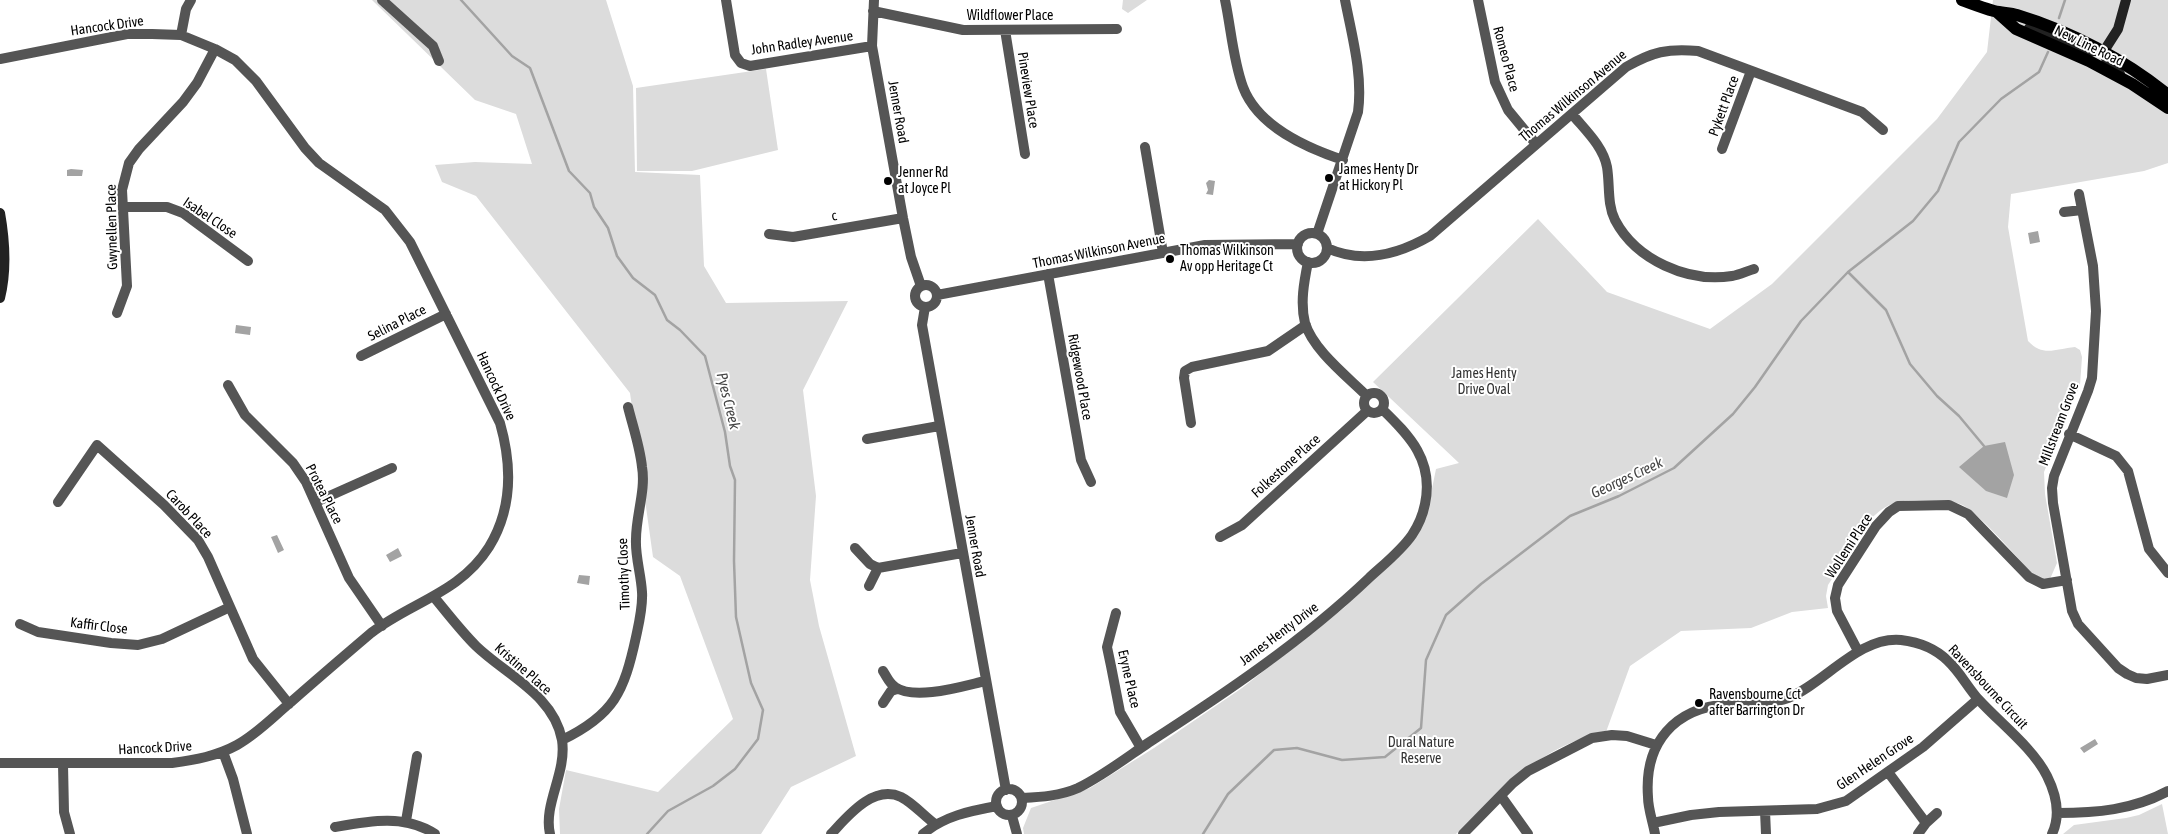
<!DOCTYPE html>
<html>
<head>
<meta charset="utf-8">
<style>
	body { margin:0 }
	canvas { display:block; background:#fff }
</style>
</head>
<body>
<canvas width="2168" height="834"></canvas>
<script>
const c = document.querySelector('canvas').getContext('2d');
c.lineJoin = 'round';
function fillPath(path, color) { c.fillStyle = color; c.fill(path, 'evenodd'); }
function strokePath(path, color, width, dash) { c.strokeStyle = color; c.lineWidth = width; c.lineCap = dash ? 'butt' : 'round'; c.setLineDash(dash || []); c.stroke(path); }
function label(font, color, halo, rows, align = 'center') {
  c.font = font + ' "Asap Condensed",sans-serif'; c.lineWidth = 4; c.setLineDash([]); c.textBaseline = 'middle'; c.strokeStyle = halo; c.fillStyle = color; for (const [text, x, y, turn = 0] of rows) {
    c.save(); c.translate(x, y); c.rotate((+turn || 0) * Math.PI / 180); c.textAlign = isNaN(turn) ? turn : align; if (halo) c.strokeText(text, 0, 0); c.fillText(text, 0, 0); c.restore();
  }
}
fillPath(new Path2D(`
	M372,0H606L633,86L635,172L700,175L704,266L726,303L848,301L803,390L816,496L810,580L819,626L856,756L791,787L761,834H560L559,809L566,770L658,792L733,719L680,576L653,557L630,393L476,196L442,182L435,165L475,162L532,164L516,114L475,100Z
	M1123,0H1147L1128,13L1122,9Z
	M1993,0H2168V163L2144,171L2011,194L2008,227L2028,341C2043,357 2055,349 2075,347L2080,350L2082,357L2080,385L2044,472L2045,494L2057,563L2050,579H2041L2032,573C2017,558 1977,510 1960,504C1947,499 1933,500 1919,500C1898,500 1885,504 1871,519L1828,585L1826,596L1828,608L1792,612L1751,628L1681,631L1630,666L1606,732C1542,744 1500,791 1456,834H1024L1023,828L1031,808L1090,788L1154,748L1242,688L1345,607L1426,518L1436,469L1459,463L1373,382L1538,219L1607,292L1710,329L1772,284L1937,119L1987,52Z
	M766,69L778,150L692,171H637L636,88Z
	M2162,804L2168,834H2063L2074,825L2126,818L2139,815Z`), '#dcdcdc');
fillPath(new Path2D(`
	M71,169L83,170L82,176H67V170Z
	M1209,180L1215,181L1213,195L1206,194L1208,190L1206,183Z
	M2038,231L2040,242L2030,244L2028,233Z
	M236,325L251,327L250,335L235,333Z
	M2005,442L2014,475L2007,498L1986,491L1959,467L1984,446Z
	M277,535L284,550L278,553L271,537Z
	M398,548L402,556L390,562L386,555Z
	M579,575L590,576L589,585L577,583Z
	M2095,739L2098,744L2084,753L2080,748Z`), '#a3a3a3');
strokePath(new Path2D(`
	M461,0L512,56L530,68L569,171L590,193L594,207L608,228L617,256L633,278L655,295L667,320L680,330L705,356L725,432L730,466L735,480L734,561L736,617L751,683L763,710L758,739L735,769L713,786L668,811L647,834
	M2059,18L2065,0
	M1848,272L1886,310L1910,364L1937,396L1959,416L1984,446
	M1203,834L1228,794L1274,750L1297,748L1342,760L1385,757L1421,728L1426,660L1446,615L1481,584L1570,516L1619,496L1674,468L1733,414L1755,387L1801,321L1848,272L1913,221L1938,191L1959,142L2001,99L2039,72L2048,52`), '#a3a3a3', 2.5);
strokePath(new Path2D(`
	M382,0L433,46L439,61
	M726,0L735,55L741,63L750,66L872,46
	M874,0L872,46L903,218L911,257L921,286
	M1225,0C1231,28 1233,60 1243,87C1258,127 1307,148 1343,160
	M1478,0L1495,82L1508,110L1536,144
	M873,11L963,30L1117,29
	M1005,30L1025,154
	M181,35L186,9L191,0
	M0,59L127,34H152L181,35L215,49L235,60L256,81L305,148L319,163L385,210L410,242L500,423C512,465 513,508 489,547C460,593 411,602 371,633C344,656 317,679 291,702C273,717 257,734 237,745C217,756 195,760 172,763H0
	M1572,114C1585,130 1603,146 1607,167C1610,185 1607,204 1615,220C1636,260 1688,283 1732,276C1739,275 1747,271 1754,269
	M1145,147L1163,253
	M1722,149L1751,71
	M2079,194L2093,266L2096,311L2092,378L2088,391L2054,476L2052,488L2053,503L2072,611L2078,624L2118,668L2127,674L2136,678L2147,679L2168,675
	M124,207H167L183,213L248,261
	M2064,212L2082,210
	M1297 248a15 15 0 1 1 30 0a15 15 0 1 1-30 0Z
	M769,234L793,237L903,218
	M1317,234L1358,112C1363,75 1352,36 1345,0
	M1327,248C1362,264 1399,254 1430,236L1626,67C1652,52 1668,48 1698,51L1862,112L1883,130
	M1308,262C1304,282 1300,303 1305,323C1313,350 1348,377 1367,396
	M1048,274L1081,460L1091,482
	M915 296a11 11 0 1 1 22 0a11 11 0 1 1-22 0Z
	M937,295L1205,245L1298,244
	M925,307L922,325L1006,790
	M117,313L127,286L122,190L129,163L139,149L183,102L197,83L215,49
	M361,356L446,314
	M228,385L245,415L293,463L306,482L349,578L382,626
	M1364 403a10 10 0 1 1 20 0a10 10 0 1 1-20 0Z
	M1191,423L1184,378L1185,371L1192,367L1268,351L1306,325
	M2069,434L2116,456L2128,471L2149,549L2168,573
	M867,439L939,426
	M58,502L97,445L164,505L198,540L208,557L253,659L289,704
	M316,502L392,468
	M1220,537L1242,525L1367,411
	M855,548L870,564L878,568L962,553
	M869,586L878,568
	M434,597C448,614 461,631 476,646C506,675 554,695 562,740C567,773 543,804 550,834
	M1116,613L1107,647L1111,666L1120,712L1141,748
	M20,624L38,632L111,643L138,645L162,639L230,607
	M1858,651L1837,611L1835,598L1838,585L1876,526L1889,512L1898,506L1949,505L1968,514L2029,577L2043,584L2067,580
	M883,671C887,677 889,683 895,687C915,701 963,686 985,681
	M883,703L891,691L897,689
	M562,740C614,715 624,692 636,637C639,623 643,607 642,592C641,574 635,556 636,539C636,515 646,490 642,467C640,447 633,427 628,407
	M223,752L233,779L247,834
	M63,764L64,812L70,834
	M1888,772L1926,823
	M996 802a13 13 0 1 1 26 0a13 13 0 1 1-26 0Z
	M1501,796L1528,834
	M1022,798C1041,797 1060,796 1078,788C1101,777 1126,758 1148,743C1224,694 1303,641 1369,578C1383,565 1401,551 1412,535C1418,526 1423,514 1425,504C1434,461 1410,436 1382,409
	M1765,811L1766,834
	M2057,813C2096,813 2133,810 2168,791
	M1012,816L1017,834
	M406,821L417,756
	M1653,823L1691,815L1719,812L1817,809L1846,801L1923,747L1978,699
	M335,827C369,821 405,814 435,834
	M831,834C847,817 873,784 901,797C913,803 924,816 935,824
	M923,834C944,816 970,811 997,806
	M1463,834L1513,783L1528,771L1592,738L1612,735L1627,736L1656,745
	M1655,834C1653,822 1648,809 1648,797C1644,743 1674,708 1728,704C1748,702 1769,705 1788,698C1825,683 1859,636 1901,640C1918,642 1936,649 1948,661C1960,672 1968,688 1979,700C2000,723 2033,748 2047,776C2056,794 2061,815 2052,834
	M1918,834L1926,823L1937,813`), '#555', 10);
strokePath(new Path2D(`
	M2029,28L2085,51H2103
	M2104,51L2118,29L2126,0
	M2104,51L2107,62L2120,74
	M0,213C5,241 7,270 0,298`), '#222', 10);
strokePath(new Path2D(`
	M1962,0C1973,4 1983,8 1994,11C2002,13 2010,13 2017,15C2070,31 2125,60 2168,95
	M1997,12L2016,29L2089,61L2132,84L2168,108`), '#000', 12);
for (const [x, y, r, color] of [
	[1329,178,5,"#000"],
	[888,181,5,"#000"],
	[1170,259,5,"#000"],
	[1699,703,5,"#000"]
]) { const dot = new Path2D(); dot.arc(x, y, r, 0, 2 * Math.PI); c.fillStyle = color; c.fill(dot); strokePath(dot, '#fff', 2); }
label('14px', '#000', '#fff', [
	["Wildflower Place",1010,16],
	["Hancock Drive",107,26,-8],
	["John Radley Avenue",802,43,-8],
	["New Line Road",2089,46,26],
	["Romeo Place",1506,59,75],
	["Pineview Place",1028,90,81],
	["Thomas Wilkinson Avenue",1573,96,-40],
	["Pykett Place",1724,106,-70],
	["Jenner Road",898,112,80],
	["c",834,216,-10],
	["Isabel Close",210,218,34],
	["Gwynellen Place",112,227,-91],
	["Thomas Wilkinson Avenue",1099,251,-11],
	["Selina Place",397,323,-27],
	["Ridgewood Place",1080,377,80],
	["Hancock Drive",496,386,65],
	["Millstream Grove",2059,424,-69],
	["Folkestone Place",1286,466,-42],
	["Protea Place",324,494,63],
	["Carob Place",189,514,47],
	["Jenner Road",975,546,80],
	["Wollemi Place",1849,546,-57],
	["Timothy Close",624,574,-92],
	["Kaffir Close",99,626,7],
	["James Henty Drive",1279,634,-37],
	["Kristine Place",523,669,41],
	["Eryne Place",1129,679,77],
	["Ravensbourne Circuit",1988,687,47],
	["Hancock Drive",155,748,-3],
	["Glen Helen Grove",1875,762,-34]
]);
label('14px', '#000', '#fff', [
	["James Henty Dr",1339,170],
	["at Hickory Pl",1339,186],
	["Jenner Rd",898,173],
	["at Joyce Pl",898,189],
	["Thomas Wilkinson",1180,251],
	["Av opp Heritage Ct",1180,267],
	["Ravensbourne Cct",1709,695],
	["after Barrington Dr",1709,711]
], 'left');
label('14px', '#333', '#fff', [
	["James Henty",1484,374],
	["Drive Oval",1484,390],
	["Dural Nature",1421,743],
	["Reserve",1421,759]
]);
label('italic 15px', '#444', '#fff', [
	["Pyes Creek",728,401,76],
	["Georges Creek",1627,478,-25]
]);
</script>
</body>
</html>
